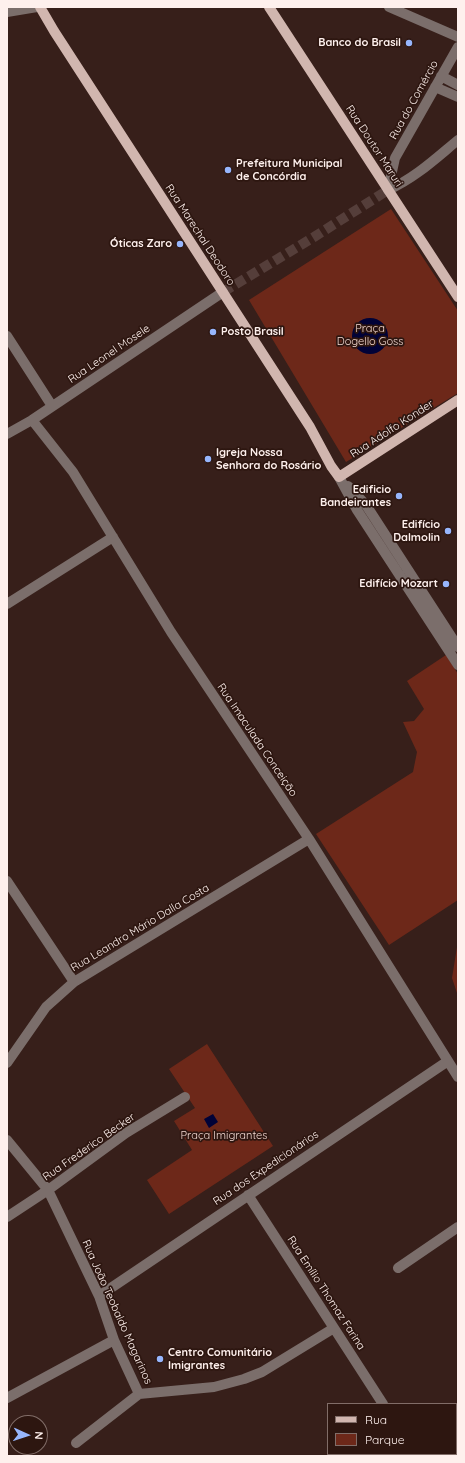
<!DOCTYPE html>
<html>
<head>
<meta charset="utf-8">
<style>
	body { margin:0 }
	#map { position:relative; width:465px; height:1463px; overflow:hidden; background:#371f1a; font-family:Quicksand,sans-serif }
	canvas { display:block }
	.frame { position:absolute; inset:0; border:8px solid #fef0ed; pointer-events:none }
	.legend { position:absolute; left:327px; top:1403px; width:130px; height:52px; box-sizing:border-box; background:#2d1610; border:1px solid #816d68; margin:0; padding:5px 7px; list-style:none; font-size:12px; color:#fef0ed }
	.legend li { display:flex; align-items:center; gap:8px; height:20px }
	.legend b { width:20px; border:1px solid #816d68 }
	.north { position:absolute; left:8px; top:1415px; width:40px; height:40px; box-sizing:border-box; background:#2d1610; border:1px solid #816d68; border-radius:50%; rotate:93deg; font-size:11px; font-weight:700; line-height:16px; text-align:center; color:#fef0ed }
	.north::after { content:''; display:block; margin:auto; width:14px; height:18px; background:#97b6fd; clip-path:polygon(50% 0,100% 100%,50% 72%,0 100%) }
</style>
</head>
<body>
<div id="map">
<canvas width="465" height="1463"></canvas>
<div class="frame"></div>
<ul class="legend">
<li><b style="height:5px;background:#d1b6af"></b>Rua</li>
<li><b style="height:11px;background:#6d2819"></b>Parque</li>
</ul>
<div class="north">N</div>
</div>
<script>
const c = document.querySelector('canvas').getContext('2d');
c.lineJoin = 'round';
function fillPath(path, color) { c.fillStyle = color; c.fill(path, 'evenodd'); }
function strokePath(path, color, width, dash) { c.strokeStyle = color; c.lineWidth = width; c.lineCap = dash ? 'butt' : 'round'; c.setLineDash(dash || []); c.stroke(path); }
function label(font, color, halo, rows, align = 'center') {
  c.font = font + ' Quicksand,sans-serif'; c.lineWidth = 3.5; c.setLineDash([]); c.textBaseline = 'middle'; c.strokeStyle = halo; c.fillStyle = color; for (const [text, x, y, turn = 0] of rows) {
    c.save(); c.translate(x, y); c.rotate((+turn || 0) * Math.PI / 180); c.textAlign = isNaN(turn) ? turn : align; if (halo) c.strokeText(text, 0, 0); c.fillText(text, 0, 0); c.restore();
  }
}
fillPath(new Path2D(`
	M391,209L458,311V393L346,462L249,300Z
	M446,655L458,674V900L389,945L316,834L413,772L417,752L403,722L414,721L424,709L407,681Z
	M458,946V996L452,978L457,947Z
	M207,1044L273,1146L169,1214L147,1180L192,1150L174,1121L195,1108L169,1069Z`), '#6d2819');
fillPath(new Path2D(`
	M352 336a18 18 0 1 1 36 0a18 18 0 1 1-36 0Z
	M213,1114L218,1122L209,1128L204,1119Z`), '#010237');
strokePath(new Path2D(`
	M223,292L314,237L388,190`), '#553e3a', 10, [10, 5]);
strokePath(new Path2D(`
	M389,7L458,37
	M7,12L37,7
	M441,76L458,85
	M435,87L458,97
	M388,190L395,158L458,47
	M388,190C415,178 435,159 458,140
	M7,336L52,406
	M32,420L73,472L171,632L309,839L458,1077
	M7,434L32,420L223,292
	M339,477L357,510L458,665
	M348,486L366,505L458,647
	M7,604L113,537
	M7,881L74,982
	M7,1063L46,1007L74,982L309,839
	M7,1140L48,1190L99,1296L114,1340L139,1394
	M248,1195L383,1404
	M7,1217L48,1190L126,1133L185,1097
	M398,1268L458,1227
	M99,1296L448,1061
	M7,1398L114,1340
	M76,1443L139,1394L214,1387L244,1379L262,1372L334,1328
	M416,1454L417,1456`), '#7b6e6b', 10);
strokePath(new Path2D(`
	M40,7L54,31L310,427L331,466L339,477L458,400
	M269,7L458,297`), '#d1b6af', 10);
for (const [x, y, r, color] of [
	[409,43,4,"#97b6fd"],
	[228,170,4,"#97b6fd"],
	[180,244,4,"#97b6fd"],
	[213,332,4,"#97b6fd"],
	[208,459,4,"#97b6fd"],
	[399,496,4,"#97b6fd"],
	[448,531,4,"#97b6fd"],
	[446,584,4,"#97b6fd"],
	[160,1359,4,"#97b6fd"]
]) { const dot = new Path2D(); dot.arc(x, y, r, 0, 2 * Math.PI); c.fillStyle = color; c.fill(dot); strokePath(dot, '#2d1610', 1.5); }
label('bold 11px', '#fef0ed', '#2d1610', [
	["Banco do Brasil",401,43],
	["Prefeitura Municipal",236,164,"left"],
	["de Concórdia",236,177,"left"],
	["Óticas Zaro",172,244],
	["Posto Brasil",221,332,"left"],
	["Igreja Nossa",216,453,"left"],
	["Senhora do Rosário",216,466,"left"],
	["Edificio",391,490],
	["Bandeirantes",391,503],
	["Edifício",440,525],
	["Dalmolin",440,538],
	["Edifício Mozart",438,584],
	["Centro Comunitário",168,1353,"left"],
	["Imigrantes",168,1366,"left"]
], 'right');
label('11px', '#fef0ed', '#2d1610', [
	["Rua do Comércio",414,100,-61],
	["Rua Doutor Maruri",374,146,57],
	["Rua Marechal Deodoro",200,235,57],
	["Rua Leonel Mosele",109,354,-34],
	["Rua Adolfo Konder",392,429,-33],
	["Rua Imaculada Conceição",257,740,56],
	["Rua Leandro Mário Dalla Costa",140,928,-31],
	["Rua Frederico Becker",89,1147,-35],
	["Rua dos Expedicionários",266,1168,-34],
	["Rua Emílio Thomaz Farina",326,1293,57],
	["Rua João Teobaldo Magarinos",117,1312,66]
]);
label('11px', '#f1d6cf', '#2d1610', [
	["Praça",370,329],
	["Dogello Goss",370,342],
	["Praça Imigrantes",224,1136]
]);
</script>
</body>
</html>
